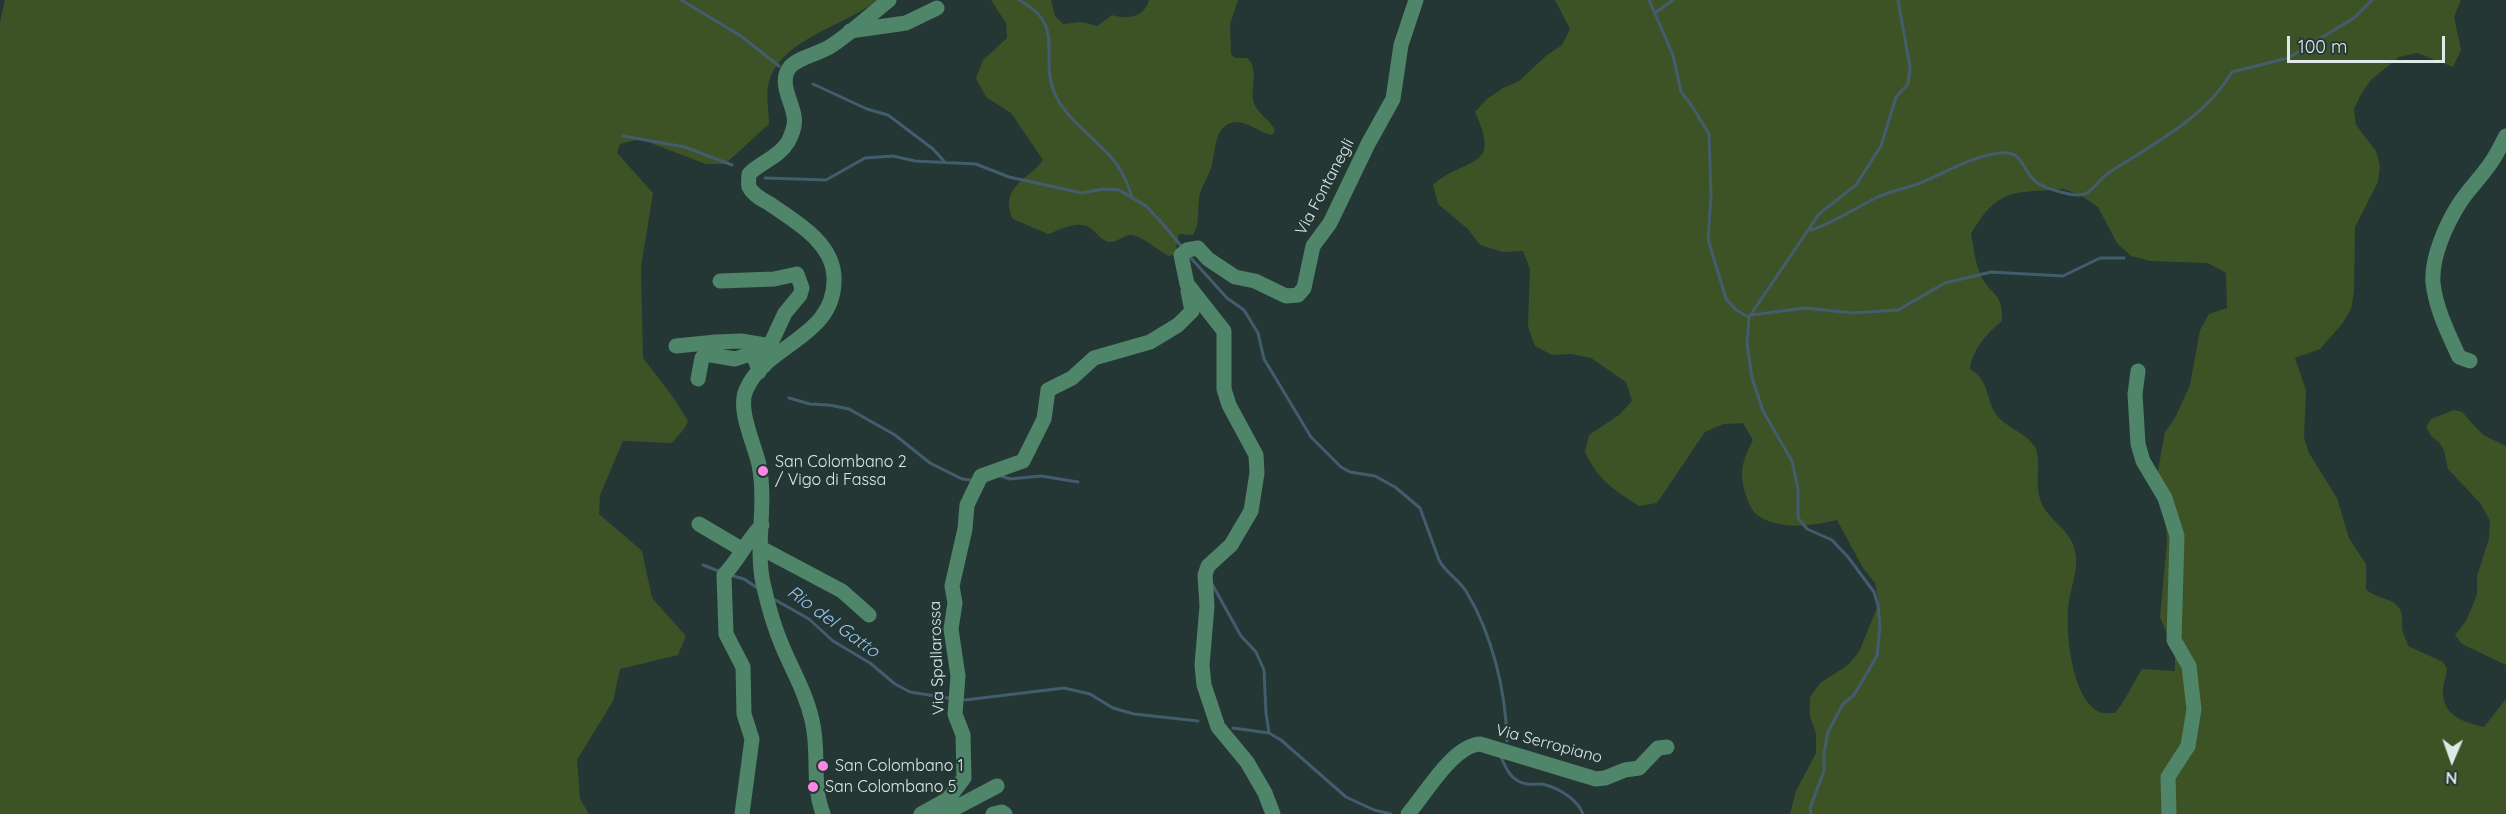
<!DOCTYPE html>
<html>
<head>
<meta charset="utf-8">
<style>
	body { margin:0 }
	#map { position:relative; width:2506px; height:814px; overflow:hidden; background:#243735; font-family:Quicksand,sans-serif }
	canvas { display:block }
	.north { position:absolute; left:2422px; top:730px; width:60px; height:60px; -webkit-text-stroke:4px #243735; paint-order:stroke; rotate:182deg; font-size:16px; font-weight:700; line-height:24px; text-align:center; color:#dee9e8 }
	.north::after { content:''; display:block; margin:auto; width:21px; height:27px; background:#dee9e8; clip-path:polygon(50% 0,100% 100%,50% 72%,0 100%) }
	.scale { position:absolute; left:2287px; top:36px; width:158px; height:27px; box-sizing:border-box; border:3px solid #dee9e8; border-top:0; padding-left:8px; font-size:18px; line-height:21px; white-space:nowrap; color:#dee9e8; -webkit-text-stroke:4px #243735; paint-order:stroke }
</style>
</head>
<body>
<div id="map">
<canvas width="2506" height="814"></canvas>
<div class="north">N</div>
<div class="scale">100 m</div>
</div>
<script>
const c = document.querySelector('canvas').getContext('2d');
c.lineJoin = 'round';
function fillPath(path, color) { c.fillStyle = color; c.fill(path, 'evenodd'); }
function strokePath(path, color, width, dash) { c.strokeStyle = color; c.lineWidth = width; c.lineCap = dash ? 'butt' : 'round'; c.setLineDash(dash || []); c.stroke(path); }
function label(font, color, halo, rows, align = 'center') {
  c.font = font + ' Quicksand,sans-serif'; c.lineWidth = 4.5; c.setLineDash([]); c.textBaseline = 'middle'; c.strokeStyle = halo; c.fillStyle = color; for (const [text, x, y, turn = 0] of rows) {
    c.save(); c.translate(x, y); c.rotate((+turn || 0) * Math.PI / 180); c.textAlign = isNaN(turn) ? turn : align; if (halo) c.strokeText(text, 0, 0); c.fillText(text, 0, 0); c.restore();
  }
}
fillPath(new Path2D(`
	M5,0H877C845,27 776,39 768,87C766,99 769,112 769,124L725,164H706L640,139L620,144L617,153L653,193L641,267L643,358L673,397L688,421L684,429L672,443L623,441L600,495L599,514L642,551L652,598L686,636L678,655L620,669L613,701L577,760L580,799L589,814H0V22Z
	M991,0H1051L1055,16L1063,24L1081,22L1097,26L1112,15C1127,20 1145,17 1149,0H1238L1230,24L1231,54L1235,58H1247C1259,69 1251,85 1253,99C1255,113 1269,118 1275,130L1272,135C1260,133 1248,122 1236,122C1213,123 1216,154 1211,168C1208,178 1200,188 1199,199C1197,212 1200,224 1193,235L1179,234L1175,254L1169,256C1157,250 1146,238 1132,235C1123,234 1116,245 1106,241C1101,239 1096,233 1092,229C1078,219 1063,229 1048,234L1013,219C998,187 1030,179 1043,160L1011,113L986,97L976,78L983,60L1007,38L1006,23Z
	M1555,0H2461L2454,17L2461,50L2453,67L2417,53L2399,57L2371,80L2361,94L2354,109L2356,125L2376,151L2380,166L2378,182L2355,227L2354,292L2351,309L2342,324L2320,349L2295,358L2306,390L2304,438L2309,453L2337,498L2349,538L2366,564V589C2375,599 2392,597 2399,608C2404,615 2401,624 2403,632C2404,637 2407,641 2408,646L2443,662L2447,669C2446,676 2444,682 2443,688C2441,715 2462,722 2484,727L2506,699V814H1790L1796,791L1816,753V734L1810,716V697L1820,683L1848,665L1859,652L1879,603L1875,583L1863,568L1837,520C1813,526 1777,531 1756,514C1750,509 1746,496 1744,489C1739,470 1744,457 1753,440L1743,423L1723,424L1705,432L1657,503L1639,506C1614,490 1598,480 1585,452L1589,435L1619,415L1632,401L1626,382L1591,358L1571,354L1552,355L1535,346L1528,327L1530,269L1523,251L1503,252L1480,245L1468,229L1438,204L1433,185C1465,156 1503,171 1475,112L1487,99L1503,88L1519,81L1547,55L1562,45L1570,29ZM2064,189L2082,196L2098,207L2117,243L2131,256L2150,261L2208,263L2226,273L2227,308L2209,314L2200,330L2190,385L2175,418L2165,432L2155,487L2166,523L2167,542L2160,617L2175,652V671L2142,669C2132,684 2127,699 2115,713C2110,713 2102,714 2097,711C2072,696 2066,636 2068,609C2069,592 2077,575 2076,559C2075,531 2053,525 2043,506C2032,484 2043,463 2035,447C2028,435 2009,428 1999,418C1985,403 1991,380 1970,369C1972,350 1988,332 2002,321C2003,292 1992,297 1981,276C1975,263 1974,248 1971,234C1998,187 2014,193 2064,189Z
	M2454,410L2462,412L2483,435L2506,446V665L2462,644L2455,635L2466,621L2477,595V576L2489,539L2490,521L2481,504L2448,469L2444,450L2439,442L2431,436L2426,427L2431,419Z`), '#3d5326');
strokePath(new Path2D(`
	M681,0L741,36L779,66
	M1019,0C1068,26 1038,56 1055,94C1068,124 1105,143 1121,171C1126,179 1129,189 1132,197
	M1649,0L1673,55L1681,92L1692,106L1709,134L1711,196L1708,239L1726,299L1736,310L1749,317
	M1655,13L1673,0
	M813,84L867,109L888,115L933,149L944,161
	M623,136L685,147L732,165
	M765,178L826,180L865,158L893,156L915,161L976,164L1009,177L1082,193L1103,189L1119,190L1146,206L1162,223L1182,247
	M1811,230C1836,222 1856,207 1880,196C1894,190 1909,188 1923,182C1948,171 1971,157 1999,153C2022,150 2021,166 2032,178C2039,187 2057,191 2069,194C2074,195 2082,196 2087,193C2095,188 2101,177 2110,172C2153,144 2205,118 2232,72L2288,58L2354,18L2372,0
	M1189,256L1227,298L1244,310L1258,333L1264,359L1311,437L1341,467L1350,472L1375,476L1395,487L1420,508L1439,560C1446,573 1458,579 1466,591C1492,634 1506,691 1507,741
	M1751,315L1805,308L1853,313L1898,310L1945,283L1991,272L2063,276L2100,258H2124
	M789,398L810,404L829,405L849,409L895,435L930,463L962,479L970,480
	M1001,476L1010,479L1041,476L1078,482
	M703,565L721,572
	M730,575L744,579L759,589
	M1212,584L1241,636L1256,652L1264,670L1266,713L1269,733
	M772,598L809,619L833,641L870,663L895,684L910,692L948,698
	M965,700L1064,688L1090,694L1113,708L1134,714L1198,721
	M1233,728L1269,733L1281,740L1346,797L1374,810L1391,814
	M1501,757C1506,769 1512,782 1527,784C1533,785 1540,783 1546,785C1560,789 1578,800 1583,814
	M1811,814L1810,808L1824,771V753L1828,732L1843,704L1854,695L1877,656L1880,626L1878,605L1874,592L1848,557L1832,540L1807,529L1798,518V489L1792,461L1763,411L1752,378L1747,344L1749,317L1819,214L1856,185L1881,146L1896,97L1908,84L1910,67L1898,0`), '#435c6e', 3);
strokePath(new Path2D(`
	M850,31L906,23L937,8
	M720,281L774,279L797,274L802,288L800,295L785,313L764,358V366
	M676,346L716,342L741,341L765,345L768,352
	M2470,361L2459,357C2448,333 2436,309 2433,283C2431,257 2447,222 2461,201C2470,188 2481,177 2490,164C2496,156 2501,145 2506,136
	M2138,371L2135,394L2138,444L2143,461L2165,498L2177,536L2174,640L2189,666L2194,709L2188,746L2168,777L2169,814
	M698,379L702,358L705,354L735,359L750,354L756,361L759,372
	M699,524L743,550
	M761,548L842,591L869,615
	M742,814L752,739L744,714L743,667L726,634L724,575C739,559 747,540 762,525
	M823,814C811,782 820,752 812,720C806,694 794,673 783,648C774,627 768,606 763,583C755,545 767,504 759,465C755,445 737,410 746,390C766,343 837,338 834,276C832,242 796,222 770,204C763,200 753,195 749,187C748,183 749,178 749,174C761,162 779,157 788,142C792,134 796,125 794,116C792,101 778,82 790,67C799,57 819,54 831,46C851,33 870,15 889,0
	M921,814L948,799L964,778L963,735L955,714L958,676L951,629L955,603L952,586L965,529L967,505L981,476L1023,461L1044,419L1048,390L1072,378L1094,358L1150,342L1178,325L1192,311L1188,291
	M944,814L997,786
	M993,814L1002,812L1005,814
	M1273,814L1265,793L1247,762L1218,727L1204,685L1202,665L1207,606L1205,575L1208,566L1231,545L1251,511L1257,473L1256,455L1229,405L1224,389V331L1187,284L1181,255L1187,250L1198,248L1208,259L1235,277L1255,281L1286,296L1298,295L1304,288L1313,246L1330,223L1368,144L1393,99L1401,45L1416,0
	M1408,814C1425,795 1452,746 1480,744L1596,779L1605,778L1625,770L1639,768L1658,748L1667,747`), '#4f8669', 15);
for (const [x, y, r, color] of [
	[763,471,6,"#fb86e4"],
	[823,766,6,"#fb86e4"],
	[813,787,6,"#fb86e4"]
]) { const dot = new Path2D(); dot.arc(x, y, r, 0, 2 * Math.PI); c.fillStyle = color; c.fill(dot); strokePath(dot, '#243735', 2); }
label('16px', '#dee9e8', '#243735', [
	["Via Fontanegli",1325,187,-62],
	["Via Spallarossa",937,658,-92],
	["Via Serropiano",1549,744,15]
]);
label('16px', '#dee9e8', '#243735', [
	["San Colombano 2",775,462],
	["/ Vigo di Fassa",775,480],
	["San Colombano 1",835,766],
	["San Colombano 5",825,787]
], 'left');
label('italic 18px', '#98c8f5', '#243735', [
	["Rio del Gatto",833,622,36]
]);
</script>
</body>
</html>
